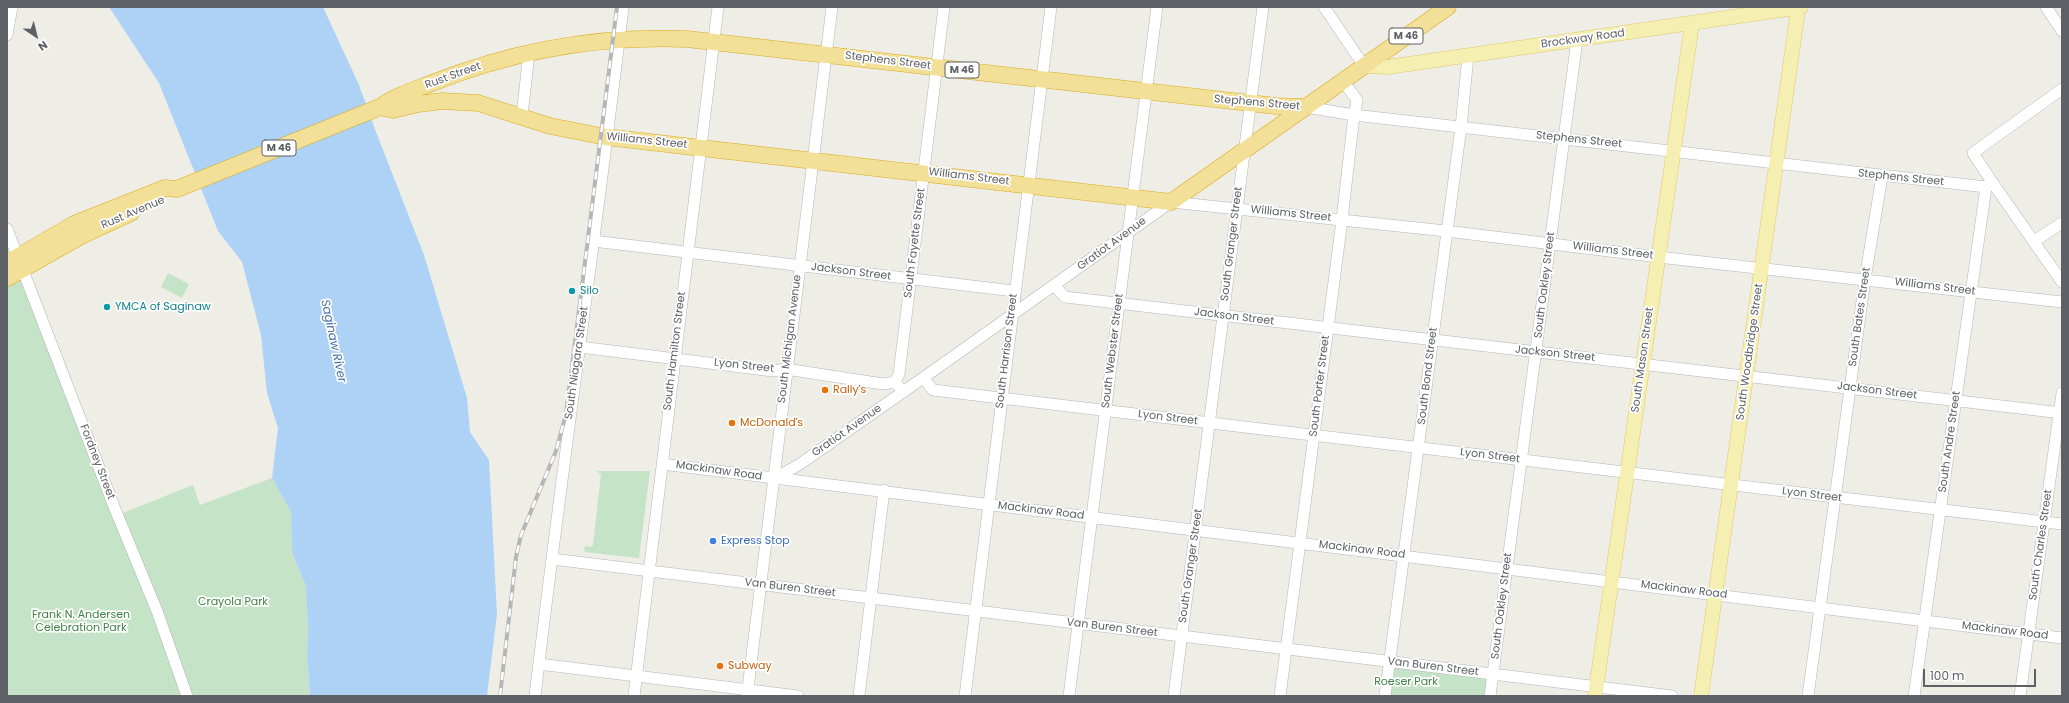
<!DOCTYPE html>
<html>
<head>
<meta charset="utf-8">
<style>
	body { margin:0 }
	#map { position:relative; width:2069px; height:703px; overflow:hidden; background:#eeede6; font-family:Poppins,sans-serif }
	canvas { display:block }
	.frame { position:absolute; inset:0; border:8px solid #5d6064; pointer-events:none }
	.north { position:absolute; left:16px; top:16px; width:40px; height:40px; -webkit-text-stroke:3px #fff; paint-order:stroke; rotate:145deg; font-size:11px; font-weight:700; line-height:16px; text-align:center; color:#5d6064 }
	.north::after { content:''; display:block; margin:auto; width:14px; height:18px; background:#5d6064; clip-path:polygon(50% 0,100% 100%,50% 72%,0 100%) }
	.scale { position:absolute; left:1923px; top:669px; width:113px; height:18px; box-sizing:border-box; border:2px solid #5d6064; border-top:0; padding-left:5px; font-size:12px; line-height:14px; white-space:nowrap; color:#5d6064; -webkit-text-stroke:3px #fff; paint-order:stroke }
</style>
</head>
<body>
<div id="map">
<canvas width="2069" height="703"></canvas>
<div class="frame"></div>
<div class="north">N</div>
<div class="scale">100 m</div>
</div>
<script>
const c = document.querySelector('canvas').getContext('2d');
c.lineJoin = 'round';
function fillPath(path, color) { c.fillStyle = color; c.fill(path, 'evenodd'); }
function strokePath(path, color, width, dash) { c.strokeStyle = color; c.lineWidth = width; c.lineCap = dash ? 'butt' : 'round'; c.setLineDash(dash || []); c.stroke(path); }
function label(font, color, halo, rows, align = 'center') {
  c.font = font + ' Poppins,sans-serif'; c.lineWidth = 3.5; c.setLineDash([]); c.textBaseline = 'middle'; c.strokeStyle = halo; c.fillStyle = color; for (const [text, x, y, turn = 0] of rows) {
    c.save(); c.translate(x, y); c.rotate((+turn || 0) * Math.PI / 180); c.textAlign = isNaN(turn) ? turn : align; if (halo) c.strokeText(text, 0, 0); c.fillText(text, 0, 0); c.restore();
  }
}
fillPath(new Path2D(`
	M22,269L118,515L193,485L200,505L272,478L291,512L292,553L306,586L308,630L307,657L310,696H7V278Z
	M168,273L189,284L182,298L161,287Z
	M596,471H650L639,558L585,552L584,548L586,546L591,547L593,545L601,474Z
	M1393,667L1488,679L1486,696H1389Z`), '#c5e3c7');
fillPath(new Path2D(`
	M109,7H323L359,85L376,132L424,255L467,398L470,432L489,460L497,614L487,696H310L307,657L308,630L306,586L292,553L291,512L272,478L278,428L267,393L261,335L242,262L218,231L159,83Z`), '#aed2f6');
const minor = new Path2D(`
	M1324,7L1364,66
	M2046,7L2062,31
	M7,35L12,7
	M1306,107L1354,115L1986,187
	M522,116L529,53
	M1992,182L1973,153L2062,89
	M1986,187L1992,182L2062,282
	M7,229L115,509L157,611L187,696
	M593,241L1014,291
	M2034,241L2062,223
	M1054,285L1065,297L2062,413
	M580,347L773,371L786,369L883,384L895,382L900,388
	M923,378L933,390L2062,524
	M895,382L899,374L944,7
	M662,464L2062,638
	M774,479L800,464L923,378L1171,202L1446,231L1658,257L2062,302
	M552,559L1672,696
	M539,664L798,696
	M535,696C562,466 596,237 623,7
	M634,696L718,7
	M747,696L832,7
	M859,696L884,490
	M965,696L1051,7
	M1069,696L1157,7
	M1174,696L1263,7
	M1280,696L1342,220L1353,124L1357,100L1343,81
	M1385,696L1461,127L1468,56
	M1490,696L1577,40
	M1808,696L1865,279L1882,176
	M1914,696L1986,187
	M2020,696L2062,393`);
const major = new Path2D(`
	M1364,66L1388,67L1801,7
	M1595,696L1692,24
	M1701,696L1797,17L1796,8`);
const highway = new Path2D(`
	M380,107L393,110L418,104L442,101L478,103L550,126L606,137L1171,202L1448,7
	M7,263L74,224L165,188L177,189L380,107C395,96 414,90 432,83C515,50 598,35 687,39L1276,106L1306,107
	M7,278L81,236L131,213`);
strokePath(minor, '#b3b5b9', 12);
strokePath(major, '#e2c86a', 15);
strokePath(highway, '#dbaa18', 17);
strokePath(minor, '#fff', 11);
strokePath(major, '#f6efb2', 14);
strokePath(highway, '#f2e099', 16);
const rail = new Path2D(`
	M500,696L516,557L521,535L556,451L566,414L617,7`);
strokePath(rail, '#b5b6b6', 4);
strokePath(rail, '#fff', 2.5, [8]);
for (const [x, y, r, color] of [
	[572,291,4,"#0f9aa8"],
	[107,307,4,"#0f9aa8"],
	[825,390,4,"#e8710a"],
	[732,423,4,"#e8710a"],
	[713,541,4,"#3f7fe0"],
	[720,666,4,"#e8710a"]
]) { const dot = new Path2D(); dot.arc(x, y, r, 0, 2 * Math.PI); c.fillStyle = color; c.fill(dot); strokePath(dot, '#fff', 1.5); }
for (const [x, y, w] of [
	[1406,36,34],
	[962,70,34],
	[279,148,34]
]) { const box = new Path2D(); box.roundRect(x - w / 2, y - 8, w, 16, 3); c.fillStyle = '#fff'; c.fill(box); strokePath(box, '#5d6064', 1); }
label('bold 10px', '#5d6064', null, [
	["M 46",1406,36],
	["M 46",962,70],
	["M 46",279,148]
]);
label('11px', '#5d6064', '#fff', [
	["Brockway Road",1583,39,-8],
	["Stephens Street",888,61,7],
	["Rust Street",453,76,-20],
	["Stephens Street",1257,103,5],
	["Stephens Street",1579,140,6],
	["Williams Street",647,141,6],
	["Williams Street",969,177,7],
	["Stephens Street",1901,178,6],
	["Rust Avenue",133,213,-23],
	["Williams Street",1291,214,6],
	["South Fayette Street",915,243,-83],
	["Gratiot Avenue",1112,244,-36],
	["South Granger Street",1232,244,-83],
	["Williams Street",1613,251,7],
	["Jackson Street",851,272,7],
	["South Oakley Street",1545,285,-83],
	["Williams Street",1935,287,7],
	["Jackson Street",1234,317,7],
	["South Bates Street",1860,317,-82],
	["South Michigan Avenue",790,339,-83],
	["South Hamilton Street",675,351,-83],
	["South Harrison Street",1007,351,-83],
	["South Webster Street",1113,351,-83],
	["South Woodbridge Street",1750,352,-82],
	["Jackson Street",1555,354,6],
	["South Mason Street",1643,360,-82],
	["South Niagara Street",577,363,-82],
	["Lyon Street",744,366,6],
	["South Bond Street",1428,376,-83],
	["South Porter Street",1320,386,-83],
	["Jackson Street",1877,391,7],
	["Lyon Street",1168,418,7],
	["Gratiot Avenue",847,431,-35],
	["South Andre Street",1950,442,-82],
	["Lyon Street",1490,456,7],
	["Fordney Street",97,462,69],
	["Mackinaw Road",719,471,8],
	["Lyon Street",1812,495,7],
	["Mackinaw Road",1041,511,7],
	["South Charles Street",2041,545,-82],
	["Mackinaw Road",1362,550,7],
	["South Granger Street",1191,566,-82],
	["Van Buren Street",790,588,7],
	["Mackinaw Road",1684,590,7],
	["South Oakley Street",1502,606,-83],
	["Van Buren Street",1112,628,7],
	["Mackinaw Road",2005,631,7],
	["Van Buren Street",1433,667,7]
]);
label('11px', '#0d838f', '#fff', [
	["Silo",580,291],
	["YMCA of Saginaw",115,307]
], 'left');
label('11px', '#c56008', '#fff', [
	["Rally's",833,390],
	["McDonald's",740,423],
	["Subway",728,666]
], 'left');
label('11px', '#366cbe', '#fff', [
	["Express Stop",721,541]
], 'left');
label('11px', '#3f8246', '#fff', [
	["Crayola Park",233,602],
	["Frank N. Andersen",81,615],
	["Celebration Park",81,628],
	["Roeser Park",1406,682]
]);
label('italic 12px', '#4c73a6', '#fff', [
	["Saginaw River",333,341,78]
]);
</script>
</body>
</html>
